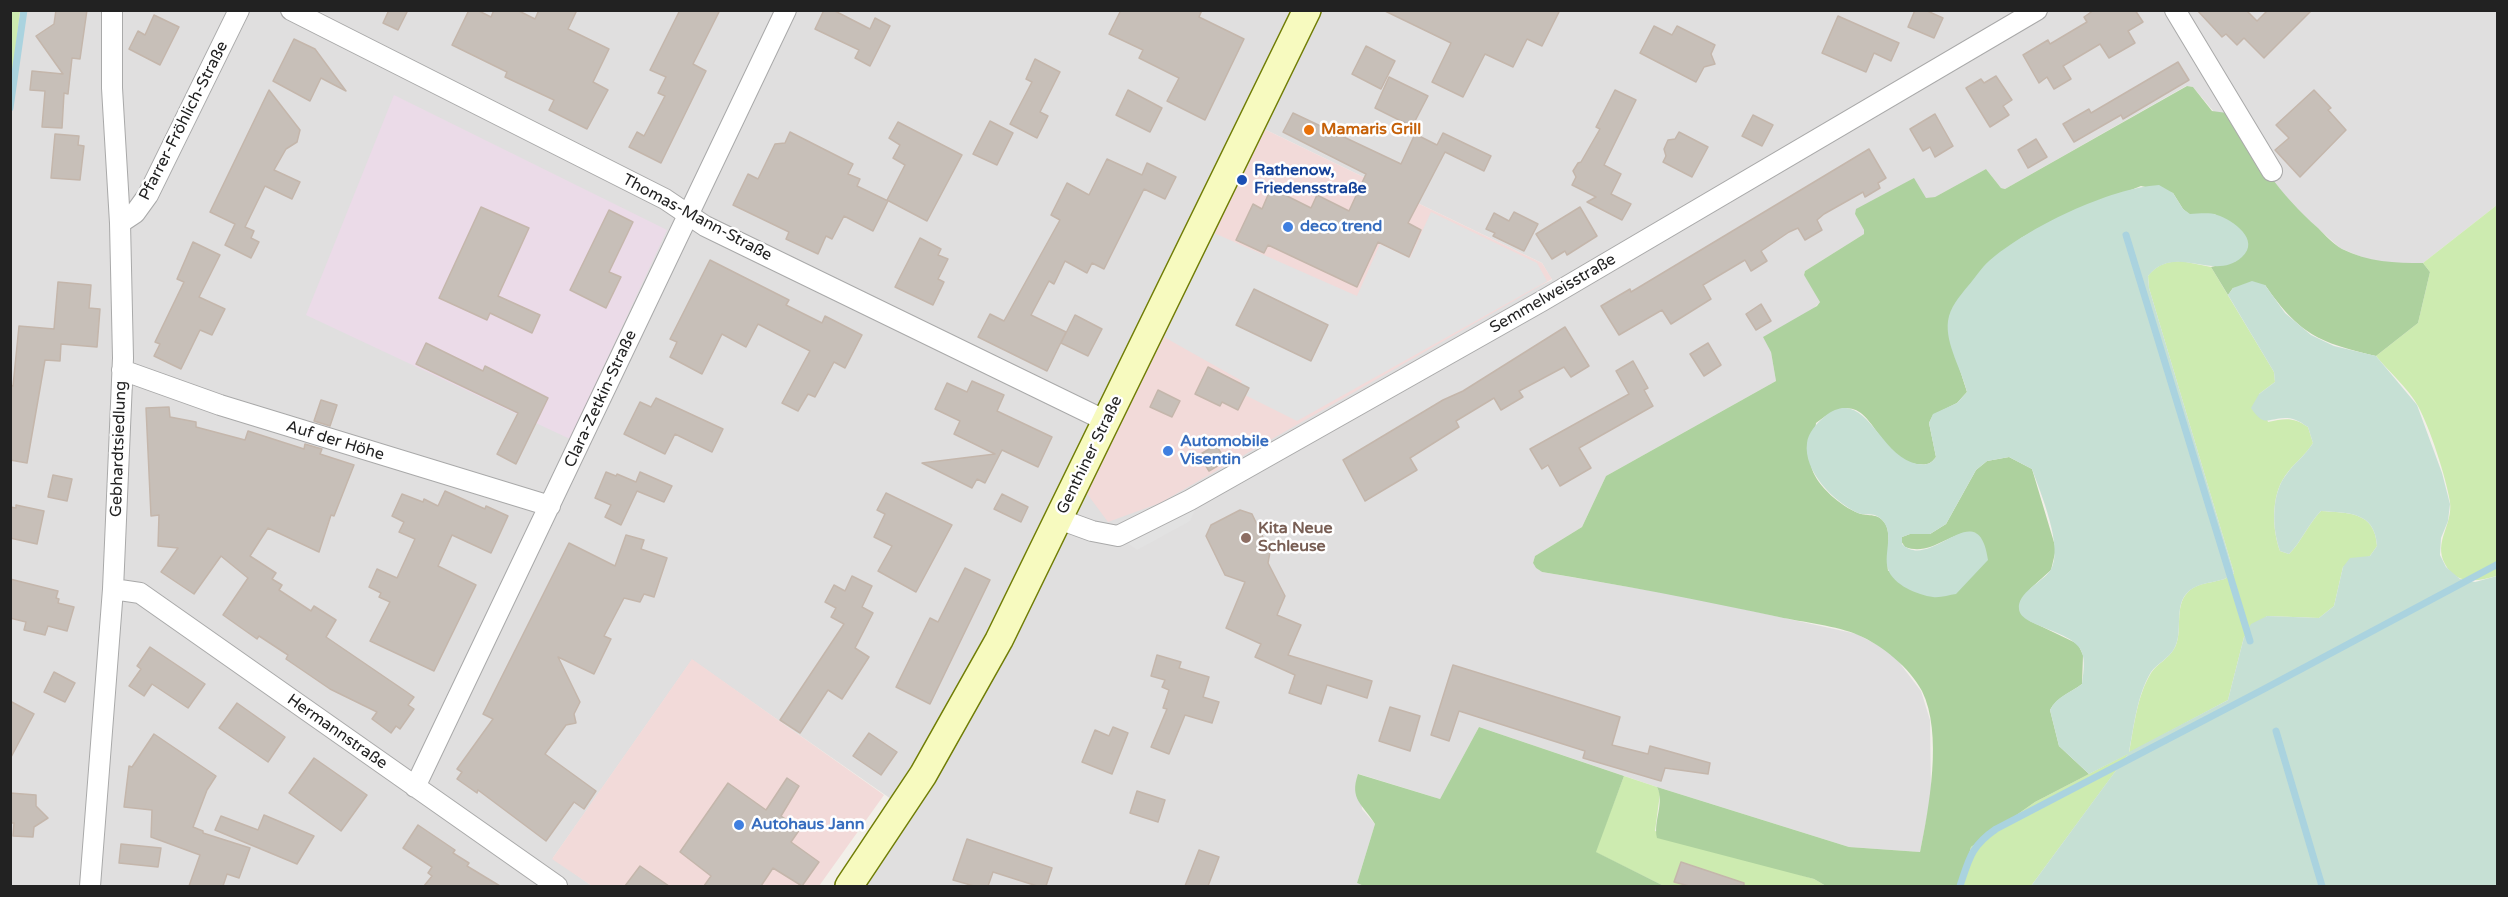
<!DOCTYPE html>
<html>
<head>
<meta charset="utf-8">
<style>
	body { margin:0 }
	#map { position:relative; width:2508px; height:897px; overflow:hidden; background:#f2efe9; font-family:"Varela Round",sans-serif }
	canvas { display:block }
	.frame { position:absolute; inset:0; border:12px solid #222; pointer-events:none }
</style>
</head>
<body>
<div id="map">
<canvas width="2508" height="897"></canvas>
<div class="frame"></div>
</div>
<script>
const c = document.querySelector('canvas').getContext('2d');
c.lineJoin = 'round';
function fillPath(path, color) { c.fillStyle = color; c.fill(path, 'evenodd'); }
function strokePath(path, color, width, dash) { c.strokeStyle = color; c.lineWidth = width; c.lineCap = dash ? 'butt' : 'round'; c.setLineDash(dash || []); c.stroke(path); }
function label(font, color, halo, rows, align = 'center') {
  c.font = font + ' "Varela Round",sans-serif'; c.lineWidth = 5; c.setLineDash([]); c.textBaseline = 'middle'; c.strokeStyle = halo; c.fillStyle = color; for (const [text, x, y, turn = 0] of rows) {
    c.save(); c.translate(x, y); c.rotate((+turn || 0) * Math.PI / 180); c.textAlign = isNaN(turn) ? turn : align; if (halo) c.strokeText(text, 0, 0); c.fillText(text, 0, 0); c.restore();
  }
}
fillPath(new Path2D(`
	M20,11H1292L986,633L942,714L891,799L692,660L553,858L592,886H11L10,89Z
	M1319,11H2497V205L2423,263H2391L2366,259L2340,248L2295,208L2193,87L2186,86L2005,189L2001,188L1986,169L1935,197L1855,214L1864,230V234L1805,271L1804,275L1821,301L1771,352L1776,381L1606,476L1582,527L1535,556L1533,563L1536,568L1542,572L1693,598L1857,634L1892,653L1921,691L1930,720L1931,796L1920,852L1849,847L1657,787L1479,727L1440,799L1359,774L1362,809L1375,824L1357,883L1364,886H862L943,765L970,720L1085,491L1552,280L1542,263L1262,128Z`), '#e0dfdf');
fillPath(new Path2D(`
	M1262,128L1542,263L1552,279L1160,503L1108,522L1085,491Z
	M692,659L884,795L819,886H592L552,859Z`), '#f2dad9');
fillPath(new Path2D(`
	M394,95L667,230L570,439L306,315Z`), '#ebdbe8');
fillPath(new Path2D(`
	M11,10L20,11L11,89L10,11Z
	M2497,205V576C2478,581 2456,586 2445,564C2433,542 2453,525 2450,502C2446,477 2430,428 2418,406C2408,388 2389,372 2376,356L2418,323L2430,272L2423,263Z
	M2181,261L2211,267L2274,372L2275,382L2259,394L2268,422C2285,418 2294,417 2308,427L2313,443C2305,456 2293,464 2285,476C2271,496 2272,529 2280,551L2289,554C2302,541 2308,524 2321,511C2348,513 2375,511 2377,546L2370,556L2343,567L2334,606L2319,618L2267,616L2244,637L2228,700L2129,753L2031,886H1960L1971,847L2035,802L2129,753C2134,726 2137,696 2151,673C2157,664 2168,659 2174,649C2184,633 2173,607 2188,592C2201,579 2222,585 2234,573L2149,288L2148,276C2158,264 2166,262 2181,261Z
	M1624,776L1657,787L1660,794L1655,831L1814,879L1826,886H1664L1595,852Z`), '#cdebb0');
fillPath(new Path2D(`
	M2187,86L2193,87L2212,111L2227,113C2254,155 2280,195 2318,228C2325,235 2333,244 2342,249C2368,262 2395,263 2423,263L2430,272L2418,323L2376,356C2318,342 2300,335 2265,285L2233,288L2228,295L2211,267L2236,261L2215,214L2190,215L2183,209L2173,193L2141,186L2050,222L2021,238L1948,323L1951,342L1967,392L1957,403L1933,415L1929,423L1936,457C1930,465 1926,465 1916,464C1869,455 1874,376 1816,423C1815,434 1809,460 1812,469C1818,487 1841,506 1858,513C1869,517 1879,512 1886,525C1891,536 1887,558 1888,571L1976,533C1949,530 1932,557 1905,547L1901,541L1902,537L1910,534H1930L1946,524L1976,470L1987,461L2009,457L2032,469L2056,549L2051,570L2031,588L2020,602L2030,621L2078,644L2083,655L2082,684C2070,693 2057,697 2050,710L2059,746L2089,774L2035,802L1971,847L1960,886H1826L1814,879L1657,838C1653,821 1665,803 1657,787L1849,847L1920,852C1929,808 1943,733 1922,691C1910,668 1882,645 1858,635C1838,626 1802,622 1779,617C1700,600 1622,585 1542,572L1536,568L1533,563L1535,556L1582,527L1606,476L1776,381L1771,352L1763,337L1817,306L1820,302L1804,275L1805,271L1864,234V230L1855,214L1856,209L1914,178L1926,198L1935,197L1986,169L2001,188L2005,189Z
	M1479,727L1624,776L1596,852L1664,886H1364L1357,883L1375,824C1363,804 1349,800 1358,774L1440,799Z`), '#add19e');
fillPath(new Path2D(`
	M2159,185L2173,193L2183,209L2190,214C2198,214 2209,212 2217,215C2233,220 2261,240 2242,257C2213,283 2176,242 2148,276L2149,288L2234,573C2222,585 2202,579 2188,592C2173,606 2184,632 2174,649C2169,658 2157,664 2151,672C2137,695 2134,726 2129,752L2228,700L2244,637L2251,624L2267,616L2319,618L2334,606L2343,567L2350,558L2370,556L2377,546C2375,511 2348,513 2321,511C2308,524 2302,541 2289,554L2280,551C2272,529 2271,494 2286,475C2294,463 2305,456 2313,443L2308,427C2302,423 2294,417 2285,418C2266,419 2264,427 2251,408L2259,394L2275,382L2274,372L2228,295L2233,288L2252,281L2265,285L2285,313L2311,335L2334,346L2376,356L2417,405L2442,473L2450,504L2448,521L2441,538L2440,555L2446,567L2460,579L2475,582L2497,576V886H2031L2128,754L2089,774L2059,746L2050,710C2057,696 2070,693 2082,684C2083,675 2085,665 2083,656C2079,630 2020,628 2019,609C2017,593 2042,582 2050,571C2065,549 2040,492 2032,469L2009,457L1987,461L1976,470L1946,524L1930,534H1910L1902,537V544C1931,573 1978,491 1988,560L1956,594C1949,595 1940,598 1933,597C1918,595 1893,585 1888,569C1883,553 1896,531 1880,518C1873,512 1865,516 1858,513C1834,502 1803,471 1807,443C1808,433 1817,423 1824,417C1866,383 1878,457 1917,464C1926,465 1930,465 1936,457L1929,423L1933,414L1957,403L1967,392C1962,370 1945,344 1948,321C1950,307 1959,297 1968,286C1975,278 1981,268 1989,261C2027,228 2109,188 2159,185Z`), '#c6e0d4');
fillPath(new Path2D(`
	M1431,212L1537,263L1547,281L1297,421L1237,391L1242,381L1164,337L1214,233L1357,296L1380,244L1410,258Z
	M1190,500L1195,510L1190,521L1137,550L1118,536Z`), '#e2e2e2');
strokePath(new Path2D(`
	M10,108L24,10
	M2126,235L2250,641
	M2276,731L2322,886
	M1960,886C1969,859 1971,846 1996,829L2264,689L2498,564`), '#aad3df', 7);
const building = new Path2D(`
	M56,10H87L80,59L72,58L68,94L64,93L62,128L42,127L45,91L30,90L32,71L63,74L36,36L54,24Z
	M389,10H408L398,30L383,23Z
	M469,10H477L491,17L494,10H517L535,19L539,10H577L568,29L609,49L593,82L608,90L587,129L549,110L554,100L505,77L507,72L452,45Z
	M680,10H720L693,64L706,71L661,163L629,147L637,132L644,136L665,96L658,93L666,77L650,70Z
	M824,10H833L870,29L875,18L890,26L870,66L855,58L859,50L815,29Z
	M1121,10H1202L1199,17L1244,39L1205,120L1167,101L1179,78L1139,58L1143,50L1109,34Z
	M1383,10H1560L1542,46L1527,39L1513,67L1485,54L1463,97L1432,82L1451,43Z
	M1915,10H1925L1943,18L1934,38L1908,27Z
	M2094,10H2135L2143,22L2128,31L2135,43L2109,58L2100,44L2063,66L2071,79L2054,89L2047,77L2039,83L2023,55L2048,40L2050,44L2087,22L2084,17Z
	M2197,10H2246L2257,21L2268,10H2312L2264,58L2244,38L2237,45L2226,34L2222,37Z
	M154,15L179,27L160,65L129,49L138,31L145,35Z
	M1838,16L1899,43L1891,61L1874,53L1866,72L1822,53Z
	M1654,26L1672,35L1677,26L1715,45L1711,54L1715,64L1704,67L1696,82L1640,53Z
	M294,39L315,49L346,91L321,78L310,101L273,81Z
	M1366,46L1395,61L1381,89L1352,74Z
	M1035,59L1060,72L1040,112L1048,116L1037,138L1010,124L1032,82L1026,79Z
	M2178,62L2189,80L2123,119L2121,115L2074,142L2063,124L2089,109L2091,113Z
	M1996,76L2012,100L2003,106L2009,115L1990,127L1966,88L1981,79L1984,83Z
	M1389,77L1428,96L1415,121L1407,124L1375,108Z
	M269,90L300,130L297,142L286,149L274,170L300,182L292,199L265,186L245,227L254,231L251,238L259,242L251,258L225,245L235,224L210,212Z
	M1128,90L1162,108L1150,132L1116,115Z
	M1615,90L1636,100L1604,165L1621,174L1611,194L1631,204L1622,220L1587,202L1596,197L1572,185L1576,177L1573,171L1578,163L1581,162L1600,129L1596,127Z
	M2314,90L2331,108L2328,110L2346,130L2300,177L2275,150L2289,138L2276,125Z
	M1293,113L1401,164L1415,134L1437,145L1443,133L1491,156L1484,171L1445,152L1408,223L1421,230L1409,257L1378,242L1357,287L1268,245L1264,253L1236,240L1253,204L1262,209L1271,188L1311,208L1317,195L1349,211L1366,174L1283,132Z
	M1935,114L1953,146L1935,157L1930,147L1923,151L1910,129Z
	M1753,115L1773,125L1762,146L1742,136Z
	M990,121L1013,133L997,165L973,154Z
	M898,122L962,155L927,221L887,200L905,165L893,158L900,145L889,138Z
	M790,132L853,164L848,174L860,179L857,186L888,201L873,231L844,216L832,239L826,236L818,254L786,239L789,232L733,205L748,174L758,179L775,144L785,143Z
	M1679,132L1708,147L1692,177L1663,162L1666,156L1664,149L1668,140L1675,139Z
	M55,134L79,136L78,145L84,146L80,180L51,178Z
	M2036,139L2047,157L2028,168L2018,150Z
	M1869,149L1886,178L1878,183L1880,188L1865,197L1863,192L1824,214L1817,220L1822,230L1805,240L1798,228L1789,232L1761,251L1767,261L1751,271L1745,260L1703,285L1711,299L1671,324L1662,310L1619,335L1601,306L1630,289L1631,292Z
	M1107,159L1142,175L1147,163L1176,177L1165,199L1144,189L1104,269L1092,263L1087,273L1065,261L1054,284L1049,281L1031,315L1066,332L1047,371L978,337L990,314L1004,321L1060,220L1051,215L1067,183L1089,195Z
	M481,207L529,228L498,296L540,315L532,333L490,313L487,320L439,298Z
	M1580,207L1597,236L1567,255L1565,251L1552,259L1536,234Z
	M609,210L633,222L609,272L621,277L606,308L570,290Z
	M1514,212L1538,224L1524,251L1493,236L1495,233L1486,229L1494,213L1509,221Z
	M920,238L941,249L938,255L948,259L938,279L944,282L933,305L895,287Z
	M193,242L220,255L199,297L225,309L212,335L200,330L181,369L154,356L160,344L155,342L184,282L177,279Z
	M710,260L789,300L786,305L822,323L825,316L862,335L845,368L834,362L815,397L808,394L798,411L782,403L810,351L758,324L746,347L722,334L702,374L670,357L677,342L670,339Z
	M58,282L91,285L89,308L100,309L97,347L61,344L60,361L45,360L27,463L10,460V385L13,386L19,326L54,329Z
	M1254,289L1328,325L1311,361L1236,325Z
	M1761,304L1771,321L1756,330L1746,314Z
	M1075,315L1102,329L1088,356L1061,343Z
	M1565,327L1589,366L1571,377L1564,367L1519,391L1523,397L1501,410L1494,398L1456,421L1459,427L1410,458L1417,470L1365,501L1343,460L1443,400L1463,391Z
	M426,343L483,371L485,366L548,398L516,464L497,454L518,413L416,364Z
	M1708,343L1721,365L1704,376L1690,354Z
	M1633,361L1648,388L1644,390L1653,406L1579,448L1591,468L1560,486L1548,465L1542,469L1530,449L1629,394L1616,371Z
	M1208,367L1249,388L1238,410L1222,402L1220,406L1195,394Z
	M972,381L1004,395L997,411L1052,437L1038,467L1002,450L985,483L977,479L972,488L922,463L995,454L954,434L960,421L935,409L947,383L967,392Z
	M1158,390L1180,401L1172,417L1150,407Z
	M656,398L723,429L712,452L675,434L665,454L624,434L640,402L651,407Z
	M321,400L337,405L330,426L314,421Z
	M169,407L170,417L196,422V427L245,440L248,431L304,449L305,444L322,449L320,454L354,465L334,516L331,515L319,552L268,528L250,556L276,573L272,579L282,585L279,590L311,611L314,606L336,620L326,637L414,697L408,705L414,709L400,729L396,726L391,733L372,719L377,712L330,689L286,659L288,655L259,636L257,639L223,615L248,578L221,556L194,594L161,572L178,548L158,546L159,515L151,516L146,408Z
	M1216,445L1226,461L1209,471L1199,455Z
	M606,472L616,476L617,474L636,482L640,472L672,486L664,502L637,491L621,525L605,517L611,505L595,498Z
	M53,475L72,479L67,501L48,497Z
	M445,491L485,509L486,506L508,516L491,553L452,535L438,566L476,585L434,671L370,641L390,602L379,597L381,593L369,587L377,569L397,578L415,539L399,532L404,522L392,516L402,494L423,502L424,499L438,506Z
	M886,493L952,525L916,592L878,571L892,546L874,537L885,514L877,510Z
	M1002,494L1028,507L1021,522L994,509Z
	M16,505L44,511L37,544L10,538V507L16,508Z
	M1240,510L1252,514L1270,552L1268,563L1285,596L1277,615L1301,625L1288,655L1372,681L1367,698L1327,685L1321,704L1289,693L1295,675L1255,657L1261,644L1226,628L1245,582L1225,575L1206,536L1211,525Z
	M626,535L644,540L641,549L667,558L654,597L644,594L640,602L624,598L604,636L611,639L594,674L558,657L580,702L574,714L576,723L566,725L545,754L596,791L584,809L574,802L546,841L478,790L477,793L457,779L462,772L457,769L493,719L483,714L569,543L615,566Z
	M965,568L990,580L930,704L896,687L930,618L938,622Z
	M852,576L872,586L862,607L873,613L855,648L869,657L842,699L828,690L800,733L780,720L844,624L831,617L836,608L825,602L834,585L845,591Z
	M10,579L58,591L56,598L59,599L58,603L74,607L67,631L48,626L45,635L24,630L26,622L10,618Z
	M150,647L205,684L188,708L152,684L144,696L129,686L141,669L137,666Z
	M1157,655L1181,662L1179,668L1209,677L1203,697L1219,702L1212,723L1185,715L1169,754L1151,747L1167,709L1163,708L1169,690L1162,687L1165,680L1151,676Z
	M1453,665L1620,717L1612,745L1648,754L1650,746L1710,763L1708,774L1665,768L1661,781L1583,758L1585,751L1459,711L1449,741L1431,735Z
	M54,672L75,683L65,702L44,692Z
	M10,701L34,714L10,759Z
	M237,703L285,737L268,762L219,728Z
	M1390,707L1420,716L1410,751L1379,741Z
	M1113,727L1128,733L1112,774L1082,762L1095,730L1109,736Z
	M869,733L897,752L881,775L853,756Z
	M154,734L216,776L207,790L193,827L203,831V833L250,848L239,878L227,874L223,886H189L200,855L151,837L152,810L124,807L129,766L132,767Z
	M314,758L367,795L341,831L289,793Z
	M787,778L799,786L781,816L800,829L791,842L819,862L802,886L773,868L761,886H704L711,876L680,852L728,783L766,810Z
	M1137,791L1165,800L1158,822L1130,813Z
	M10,793L36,795V806L48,818L34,827L33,837L13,836L14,823H10Z
	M264,815L314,836L297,864L215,830L221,816L258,830Z
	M418,825L455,850L453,853L469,863L467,866L500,886H424L432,876L428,873L432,867L403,848Z
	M967,839L1052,868L1046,886H1037L993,872L988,886H974L953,880Z
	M121,844L161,848L158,867L119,863Z
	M1199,850L1219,857L1208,886H1185Z
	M1681,862L1744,883V886H1689L1674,882Z
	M640,866L669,886H625Z`);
fillPath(building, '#c7bfb8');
strokePath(building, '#c4b6ab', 1.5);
const street = new Path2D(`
	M291,10L665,199L705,226L1106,421
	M2175,10L2272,171
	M120,223L135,213L148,195L239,10
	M122,370L220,405L550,506
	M1059,519L1092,531L1118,536L1190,500L1542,301L2037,10
	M113,589L140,593L557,886
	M415,787L786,10
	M90,886L113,589L123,358L120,223L112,88V10`);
const secondary = new Path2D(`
	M849,886L923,775L999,640L1307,10`);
strokePath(street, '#a9a9a9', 22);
strokePath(secondary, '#707d05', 30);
strokePath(street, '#fff', 20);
strokePath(secondary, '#f7fabf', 27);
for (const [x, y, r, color] of [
	[1309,130,6,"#e8710a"],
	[1242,180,6,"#1a4fb4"],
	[1288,227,6,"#3f7fe0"],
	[1168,451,6,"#3f7fe0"],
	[1246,538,6,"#8d6e63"],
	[739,825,6,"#3f7fe0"]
]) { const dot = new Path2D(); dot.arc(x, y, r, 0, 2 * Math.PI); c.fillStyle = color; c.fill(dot); strokePath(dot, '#fff', 2); }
label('16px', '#222', '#fff', [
	["Pfarrer-Fröhlich-Straße",184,121,-63],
	["Thomas-Mann-Straße",697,218,28],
	["Semmelweisstraße",1553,294,-30],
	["Clara-Zetkin-Straße",601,399,-65],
	["Auf der Höhe",335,441,17],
	["Gebhardtsiedlung",119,449,-88],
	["Genthiner Straße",1090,455,-64],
	["Hermannstraße",337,732,35]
]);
label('bold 16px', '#c56008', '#fff', [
	["Mamaris Grill",1321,130]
], 'left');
label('bold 16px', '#164399', '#fff', [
	["Rathenow,",1254,171],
	["Friedensstraße",1254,189]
], 'left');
label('bold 16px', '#366cbe', '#fff', [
	["deco trend",1300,227],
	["Automobile",1180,442],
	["Visentin",1180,460],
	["Autohaus Jann",751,825]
], 'left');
label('bold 16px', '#785e54', '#fff', [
	["Kita Neue",1258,529],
	["Schleuse",1258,547]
], 'left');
</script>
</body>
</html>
